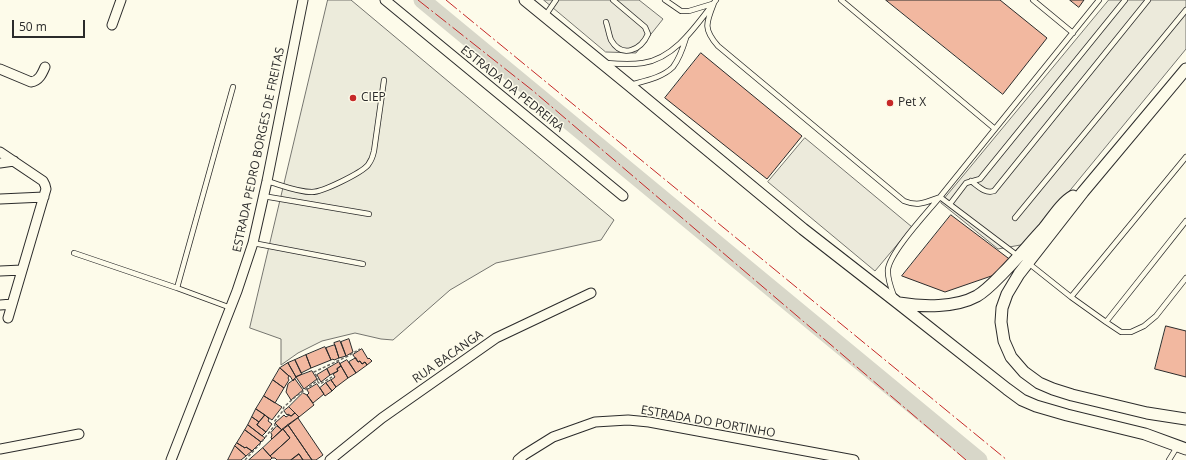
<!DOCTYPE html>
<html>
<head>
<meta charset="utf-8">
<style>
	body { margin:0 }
	#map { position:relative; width:1186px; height:460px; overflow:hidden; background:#fdfbea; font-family:"Open Sans",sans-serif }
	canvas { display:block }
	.scale { position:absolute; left:12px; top:20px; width:73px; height:18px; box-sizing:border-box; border:2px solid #2b2b2b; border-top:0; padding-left:5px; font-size:12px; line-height:14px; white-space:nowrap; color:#2b2b2b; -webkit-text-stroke:3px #fdfbea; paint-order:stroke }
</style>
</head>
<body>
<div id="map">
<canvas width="1186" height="460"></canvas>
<div class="scale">50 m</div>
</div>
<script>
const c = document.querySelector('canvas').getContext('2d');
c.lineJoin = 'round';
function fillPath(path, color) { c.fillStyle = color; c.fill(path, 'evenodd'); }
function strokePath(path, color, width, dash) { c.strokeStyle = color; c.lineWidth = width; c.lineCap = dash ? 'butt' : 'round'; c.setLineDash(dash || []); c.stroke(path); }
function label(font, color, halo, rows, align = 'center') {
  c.font = font + ' "Open Sans",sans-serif'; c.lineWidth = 3; c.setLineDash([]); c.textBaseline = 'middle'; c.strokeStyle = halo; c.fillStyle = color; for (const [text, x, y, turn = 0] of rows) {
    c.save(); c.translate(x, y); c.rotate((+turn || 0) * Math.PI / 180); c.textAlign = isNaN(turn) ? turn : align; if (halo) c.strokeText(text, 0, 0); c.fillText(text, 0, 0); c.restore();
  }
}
const green = new Path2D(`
	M328,0H351L614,220L601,240L496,263L450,290L393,340L381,339L355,333L322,341L298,353L281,365V339L250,328Z`);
fillPath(green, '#ecebdb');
strokePath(green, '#74746e', 1);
const parking = new Path2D(`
	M544,0H639L663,19L636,53L606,52Z
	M1109,0H1186V49L1026,244L998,249L941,203Z
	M805,138L912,227L875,271L768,182Z`);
fillPath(parking, '#eceadb');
strokePath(parking, '#74746e', 1);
strokePath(new Path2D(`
	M422,0L979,460`), '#d8d7c9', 17);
const building = new Path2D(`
	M886,0H1000L1047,38L1003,94Z
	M1070,0H1084L1079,7Z
	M701,53L802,136L767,179L665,98Z
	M951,215L1012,261L1003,272L945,292L902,276Z
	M1166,326L1186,331V377L1155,369Z
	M349,339L353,352L346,356L341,342Z
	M340,341L346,356L339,358L334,343Z
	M335,345L339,358L334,360L333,359L331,360L326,348Z
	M325,347L331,360L311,368L306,355Z
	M362,349L368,359L369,358L372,361L367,365L365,362L362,364L360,361L358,362L353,355Z
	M306,355L311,368L301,373L295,360Z
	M356,358L358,362L360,361L362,364L365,362L367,365L356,373L349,362Z
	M295,360L302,374L296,377L288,363Z
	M347,360L356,373L348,378L340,364Z
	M339,362L341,366L337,369L338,371L330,375L327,369Z
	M288,363L296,377L293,381L290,376H289L280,368Z
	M341,366L348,378L336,387L331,380L335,377L333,374L338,371L337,369Z
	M280,368L289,376L288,378L289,380L284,388L273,380Z
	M327,369L330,375L321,382L317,375Z
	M312,371L317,379L304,389L296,377Z
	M295,379L303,390L291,400L286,392L288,384Z
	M273,380L284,388L275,403L264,396Z
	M331,380L336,387L332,391L326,383Z
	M326,383L332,391L325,396L320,388Z
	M317,384L324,394L313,403L307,395L309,393L307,390Z
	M303,393L307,395L314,405L299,417L289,407Z
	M264,396L282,407L272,420L256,409Z
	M289,407L295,413L291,416L288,414L287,415L284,411Z
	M256,409L265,415L259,422L252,417Z
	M295,413L299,417L282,430L275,423L284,415L286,417L289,415L291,416Z
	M265,415L269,419L268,421L272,424L266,432L257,425Z
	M252,417L259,422L257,425L266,432L262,436L248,425Z
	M298,418L323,455L316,460H312L288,425Z
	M248,425L265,438L261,442L245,430Z
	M288,425L312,460H303L299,454L291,460H277L275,458H272L270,456L290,438L283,429Z
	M277,426L282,430L272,439L271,438L272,435L271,433Z
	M283,429L290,438L270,456L263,448Z
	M245,430L261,442L252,451L246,447L245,448L237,443Z
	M237,443L245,448L246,447L252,451L246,456L235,446Z
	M235,446L246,456L241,460H228Z
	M263,448L272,458L270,460H249Z
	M299,454L303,460H291Z`);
fillPath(building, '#f2b8a0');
strokePath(building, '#2b2b2b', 1);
const service = new Path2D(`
	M665,0L681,11H689L712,4
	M841,0L995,129
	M1033,0L1073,33
	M714,3C706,23 703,29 718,46L904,201C919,207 926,202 940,197
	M545,16L556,0
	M606,22C608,28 609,35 611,40C622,59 641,50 648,34L645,27L613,0
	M606,63C618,64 630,65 643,63C676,58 697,24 716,0
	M630,85C644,81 662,78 673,67C679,59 683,48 686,38
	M267,181C281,185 297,192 312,192C323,192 361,173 368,165C371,161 373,156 374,151L384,80
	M971,181C978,186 985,194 994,191L1148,0
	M263,196L369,214
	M950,204L966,183L980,179L1125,0
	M1015,218L1186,10
	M253,243L363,264
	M74,253L177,288
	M1018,256L940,197L1099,0
	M1027,262L1071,297L1106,322L1121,332H1131L1144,326L1156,316L1186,278
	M894,296C891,288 887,278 888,269C891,251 926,214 939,198
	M1071,297L1186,157
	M231,308L177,288L233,87
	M1106,322L1186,221
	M1169,460L1177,447`);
const minor = new Path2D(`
	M385,0L623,196
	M112,25L121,0
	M0,69L31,82C39,81 42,74 45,67
	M0,152L43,181L45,185L46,189L8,318
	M0,163L14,161
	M0,199L44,197
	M0,271L22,270
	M0,305L12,304
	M0,449L79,434
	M171,460L237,291L253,243L267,181L303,0
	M330,460L382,418L496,338L591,293
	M518,460L524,455L553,437L595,422L628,420L649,422L854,460`);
const tertiary = new Path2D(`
	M525,0L629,85L803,229L898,303L1007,389L1022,400L1036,406L1067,415L1145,434L1186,449
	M1186,69L1083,192L1019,274L1007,294L1002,308L1001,322L1004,341L1011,357L1024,372L1039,383L1053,389L1072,395L1147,413L1186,419
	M899,303C923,307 955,308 977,296C987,290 995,281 1003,273C1017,259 1030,243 1044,228C1052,218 1062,202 1073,196`);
strokePath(service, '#2b2b2b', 6);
strokePath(minor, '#2b2b2b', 11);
strokePath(tertiary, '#2b2b2b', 13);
strokePath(new Path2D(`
	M317,381L318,379L314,372L348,356L360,349
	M245,460L259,445L275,425L274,422L282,412L284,407L295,397L317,381L320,384L332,377`), '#6a6964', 1.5, [3, 2]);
strokePath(service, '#fdfbea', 4.5);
strokePath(minor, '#fdfbea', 9);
strokePath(tertiary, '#fdfbea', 11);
strokePath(new Path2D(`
	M418,0L532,90L966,460
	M446,0L1007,460`), '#c62828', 1, [14, 3, 2, 3]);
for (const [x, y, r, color] of [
	[353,98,4,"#c62828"],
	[890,103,4,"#c62828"]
]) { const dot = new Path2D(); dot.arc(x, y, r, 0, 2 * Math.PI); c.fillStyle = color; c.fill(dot); strokePath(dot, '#fdfbea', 1.5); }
label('12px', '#2b2b2b', '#fdfbea', [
	["ESTRADA DA PEDREIRA",512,89,39],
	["ESTRADA PEDRO BORGES DE FREITAS",259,150,-78],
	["RUA BACANGA",448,357,-35],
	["ESTRADA DO PORTINHO",708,422,10]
]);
label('12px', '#2b2b2b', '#fdfbea', [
	["CIEP",361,98],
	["Pet X",898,103]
], 'left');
</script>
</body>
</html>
